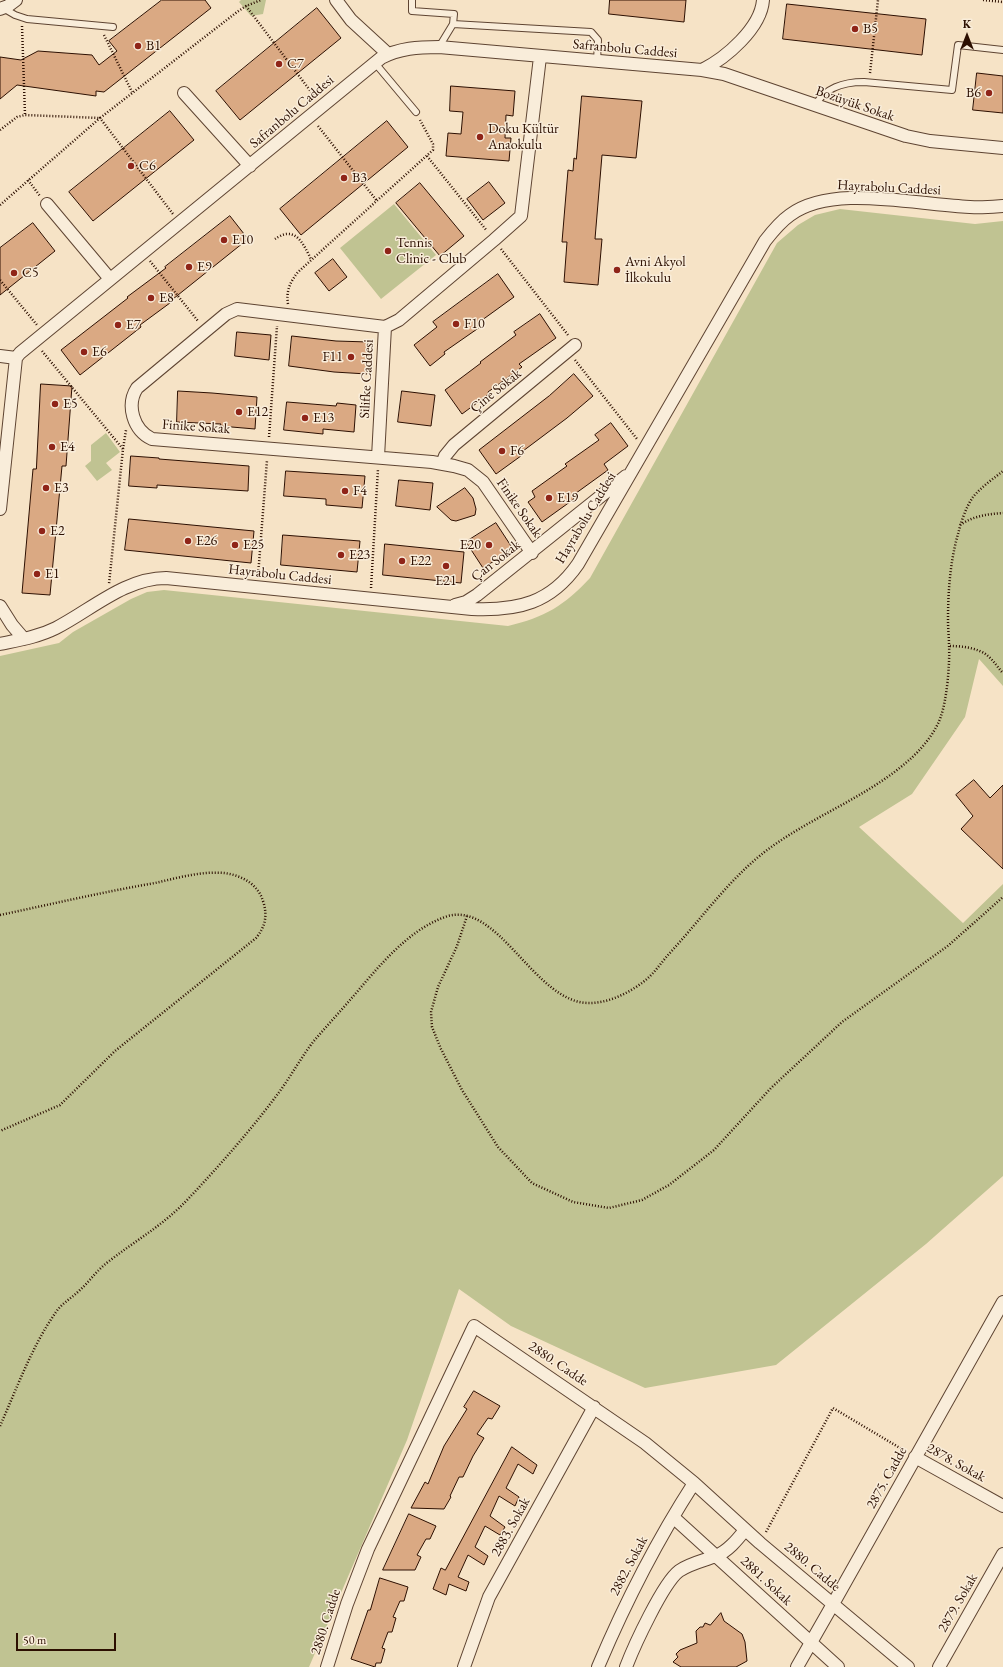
<!DOCTYPE html>
<html>
<head>
<meta charset="utf-8">
<style>
	body { margin:0 }
	#map { position:relative; width:1003px; height:1667px; overflow:hidden; background:#f6e3c6; font-family:"EB Garamond",serif }
	canvas { display:block }
	.north { position:absolute; left:947px; top:16px; width:40px; height:40px; -webkit-text-stroke:3px #f9edda; paint-order:stroke; rotate:0deg; font-size:11px; font-weight:700; line-height:16px; text-align:center; color:#2c0f01 }
	.north::after { content:''; display:block; margin:auto; width:14px; height:18px; background:#2c0f01; clip-path:polygon(50% 0,100% 100%,50% 72%,0 100%) }
	.scale { position:absolute; left:16px; top:1633px; width:100px; height:18px; box-sizing:border-box; border:2px solid #2c0f01; border-top:0; padding-left:5px; font-size:12px; line-height:14px; white-space:nowrap; color:#2c0f01; -webkit-text-stroke:3px #f9edda; paint-order:stroke }
</style>
</head>
<body>
<div id="map">
<canvas width="1003" height="1667"></canvas>
<div class="north">K</div>
<div class="scale">50 m</div>
</div>
<script>
const c = document.querySelector('canvas').getContext('2d');
c.lineJoin = 'round';
function fillPath(path, color) { c.fillStyle = color; c.fill(path, 'evenodd'); }
function strokePath(path, color, width, dash) { c.strokeStyle = color; c.lineWidth = width; c.lineCap = dash ? 'butt' : 'round'; c.setLineDash(dash || []); c.stroke(path); }
function label(font, color, halo, rows, align = 'center') {
  c.font = font + ' "EB Garamond",serif'; c.lineWidth = 3; c.setLineDash([]); c.textBaseline = 'middle'; c.strokeStyle = halo; c.fillStyle = color; for (const [text, x, y, turn = 0] of rows) {
    c.save(); c.translate(x, y); c.rotate((+turn || 0) * Math.PI / 180); c.textAlign = isNaN(turn) ? turn : align; if (halo) c.strokeText(text, 0, 0); c.fillText(text, 0, 0); c.restore();
  }
}
fillPath(new Path2D(`
	M241,0H266L263,14L251,16L239,2Z
	M394,204L436,255L381,299L340,248Z
	M840,209L975,224L1003,221V686L979,659L965,717L912,794L859,827L963,923L1003,884V1176L926,1244L776,1365L645,1388L511,1326L459,1289L407,1440L309,1667H0V656L59,643L73,632L131,599L147,592L164,590L508,626C545,617 564,606 590,578L777,243L798,225L815,215Z
	M106,433L120,452L106,463L112,470L97,481L85,466L91,461V445Z`), '#c0c392');
const building = new Path2D(`
	M162,0H205L211,8L104,92L96,91V96L17,85L0,99V57L21,60L38,51L92,55L99,65L117,51L109,41Z
	M610,0H686L684,22L609,14Z
	M787,4L926,19L922,55L783,39Z
	M317,8L341,38L240,120L216,91Z
	M977,73L1003,76V113L973,110Z
	M451,86L515,91L513,116L506,115L505,138H511L509,161L446,156L448,133L461,134L463,112L450,111Z
	M582,96L642,101L636,158L602,155L595,239H602L598,285L564,282L567,242H562L568,170L573,171L574,158L576,159Z
	M170,111L194,140L93,221L69,192Z
	M387,121L408,147L301,235L280,209Z
	M489,182L505,203L483,220L467,199Z
	M420,183L464,236L440,256L396,203Z
	M230,216L248,239L173,299L174,300L140,325L141,327L80,375L61,350L128,298L127,297L166,268L165,267Z
	M33,223L55,251L0,295V248Z
	M333,259L347,277L329,291L315,273Z
	M498,274L514,297L478,323L480,327L444,352L445,354L430,366L414,345L437,327L433,322Z
	M540,314L556,338L519,364L522,367L488,392L489,394L462,414L445,390L481,363L480,362L516,335L514,332Z
	M237,332L271,335L269,360L235,356Z
	M292,336L336,341L369,342L367,374L334,372L289,366Z
	M574,374L593,396L567,418L523,451L525,453L496,474L479,450L549,396Z
	M41,384L72,386L66,466H62L50,595L22,593L33,469H36Z
	M178,391L212,393L257,397L255,429L220,426L221,424L177,422Z
	M402,391L435,395L431,426L398,422Z
	M287,402L336,406L337,403L356,405L354,432L323,429V434L284,430Z
	M611,423L628,446L604,464L608,470L572,496L574,499L542,522L528,502L535,497L532,491L567,466L565,464L599,440L595,435Z
	M131,456L159,458V459L249,466L248,491L157,485V488L129,486Z
	M286,471L365,476L362,508L326,505V499L284,496Z
	M399,480L433,483L430,510L396,506Z
	M465,488L473,498L476,509L475,515L456,521L451,520L437,507Z
	M129,519L254,531L251,563L125,550Z
	M496,523L513,549L483,568L466,542Z
	M283,535L360,541L357,572L281,565Z
	M385,544L464,552L461,583L383,575Z
	M974,780L990,798L1003,785V869L961,829L973,816L956,795Z
	M474,1391L500,1406L492,1419L488,1418L477,1434L484,1438L473,1456L463,1477H459L450,1496L451,1497L444,1509L411,1508L425,1482L428,1484L444,1446L467,1409L464,1407Z
	M512,1447L537,1465L533,1474L518,1464L506,1488L519,1497L515,1506L499,1496L490,1516L505,1527L500,1535L485,1526L475,1547L488,1556L484,1565L468,1555L458,1577L469,1582L466,1591L449,1584L446,1595L433,1589L441,1568L445,1570Z
	M409,1514L436,1526L430,1539H426L417,1555L421,1557L415,1570H383Z
	M380,1578L408,1587L404,1601H400L393,1617L396,1618L392,1632H388L382,1648L385,1649L381,1663H376L375,1667L351,1659L368,1610H370Z
	M721,1613L724,1621L742,1634L745,1642L747,1661L736,1667H681L673,1662L678,1657L676,1654L680,1650L697,1643L696,1631L700,1627H703L705,1623L710,1625Z`);
fillPath(building, '#daa983');
strokePath(building, '#2c0f01', 1);
const lane = new Path2D(`
	M412,0V11L454,14L453,24
	M3,8L15,15L27,19L113,27
	M439,47L453,24L591,32L598,40L597,62
	M375,63L416,112
	M815,106C824,88 844,82 864,82L952,90L958,45L1003,50`);
const street = new Path2D(`
	M336,0L351,20L388,54
	M0,9L8,6L16,0
	M702,70L724,74L906,136L930,141L1003,148
	M184,93L250,166
	M47,204L110,279
	M385,327L237,309L226,314L137,388C126,405 133,430 152,439L432,462L454,466L468,470L483,482L532,553
	M0,356L16,358
	M378,457L385,327L399,320L494,240L521,216L540,57
	M442,464L445,456L454,445L575,345
	M0,509L16,358L20,353L381,58C399,48 419,47 439,47L702,70C726,58 761,28 763,0
	M455,605L466,602L477,595L626,476
	M0,606L12,625L24,639
	M0,644C19,640 38,637 56,628C91,610 125,578 166,578L472,609C518,611 551,603 578,564L765,241C772,232 780,222 790,215C841,178 942,214 1003,206
	M915,1457L1003,1506
	M673,1517L838,1667
	M327,1667L347,1604L368,1549L474,1326L645,1443L694,1483L760,1543L908,1667
	M464,1667L489,1597L594,1407
	M598,1667C625,1603 656,1542 694,1483
	M626,1667C634,1646 663,1583 679,1571C691,1563 703,1561 716,1556C728,1551 737,1540 745,1530
	M797,1667L833,1604L1003,1302
	M939,1667L1003,1554`);
strokePath(lane, '#5e4432', 8);
strokePath(street, '#5e4432', 14);
strokePath(new Path2D(`
	M983,0L1003,2
	M246,6L315,97
	M22,26L25,115
	M104,35L132,92
	M870,73L878,0
	M318,126L377,201
	M0,130L17,117L25,115L100,118L237,12L246,6L261,0
	M427,156L487,231
	M28,180L40,196
	M0,205L100,118L173,214
	M275,239C278,237 283,234 287,234C300,233 306,250 311,259
	M501,249L568,335
	M150,261L198,321
	M0,280L37,325
	M288,304C286,291 290,282 298,272L433,150V144L420,120
	M42,351L123,449L109,584
	M575,360L637,439
	M269,437L277,326
	M123,449L126,430
	M960,525C973,516 988,514 1003,513
	M258,576L267,460
	M371,588L378,469
	M950,646C962,646 979,648 988,656C994,661 998,668 1003,673
	M0,915C52,904 103,892 155,883C177,878 201,871 224,873C241,875 258,884 263,901C268,916 265,927 256,938L115,1051L60,1105L0,1131
	M467,916L457,946L438,987L431,1012L432,1027L441,1049L462,1090L498,1147L532,1183L573,1202L609,1208L642,1200L669,1185L714,1150L771,1088L842,1022L949,945L1003,897
	M0,1426C17,1388 32,1346 56,1312C62,1303 72,1298 80,1290C89,1282 97,1270 108,1262C136,1240 164,1225 189,1198C220,1165 250,1131 277,1095C290,1078 300,1059 313,1042C325,1028 338,1014 350,1000C377,969 406,931 445,917C498,898 534,1003 589,1003C610,1003 631,992 647,979C655,972 661,963 668,955C695,926 719,893 748,866C795,822 860,803 908,761C921,750 936,732 941,716C947,699 950,663 949,645C949,637 948,629 948,621C948,592 950,562 958,534C961,522 966,507 973,497C981,487 993,479 1003,471
	M766,1532L833,1408L905,1451`), '#2c0f01', 2.5, [1, 2]);
strokePath(lane, '#f9edda', 6);
strokePath(street, '#f9edda', 12);
for (const [x, y, r, color] of [
	[855,29,4,"#8f2418"],
	[138,46,4,"#8f2418"],
	[279,64,4,"#8f2418"],
	[989,93,4,"#8f2418"],
	[480,137,4,"#8f2418"],
	[131,166,4,"#8f2418"],
	[344,178,4,"#8f2418"],
	[224,240,4,"#8f2418"],
	[388,251,4,"#8f2418"],
	[189,267,4,"#8f2418"],
	[617,270,4,"#8f2418"],
	[14,273,4,"#8f2418"],
	[151,298,4,"#8f2418"],
	[456,324,4,"#8f2418"],
	[118,325,4,"#8f2418"],
	[84,352,4,"#8f2418"],
	[351,357,4,"#8f2418"],
	[55,404,4,"#8f2418"],
	[239,412,4,"#8f2418"],
	[305,418,4,"#8f2418"],
	[52,447,4,"#8f2418"],
	[502,451,4,"#8f2418"],
	[46,488,4,"#8f2418"],
	[345,491,4,"#8f2418"],
	[549,498,4,"#8f2418"],
	[42,531,4,"#8f2418"],
	[188,541,4,"#8f2418"],
	[235,545,4,"#8f2418"],
	[489,545,4,"#8f2418"],
	[341,555,4,"#8f2418"],
	[402,561,4,"#8f2418"],
	[446,566,4,"#8f2418"],
	[37,574,4,"#8f2418"]
]) { const dot = new Path2D(); dot.arc(x, y, r, 0, 2 * Math.PI); c.fillStyle = color; c.fill(dot); strokePath(dot, '#f9edda', 1.5); }
label('14px', '#2c0f01', '#f9edda', [
	["B5",863,29],
	["B1",146,46],
	["C7",287,64],
	["B6",981,93,"right"],
	["Doku Kültür",488,129],
	["Anaokulu",488,145],
	["C6",139,166],
	["B3",352,178],
	["E10",232,240],
	["Tennis",396,243],
	["Clinic - Club",396,259],
	["Avni Akyol",625,262],
	["İlkokulu",625,278],
	["E9",197,267],
	["C5",22,273],
	["E8",159,298],
	["F10",464,324],
	["E7",126,325],
	["E6",92,352],
	["F11",343,357,"right"],
	["E5",63,404],
	["E12",247,412],
	["E13",313,418],
	["E4",60,447],
	["F6",510,451],
	["E3",54,488],
	["F4",353,491],
	["E19",557,498],
	["E2",50,531],
	["E26",196,541],
	["E25",243,545],
	["E20",481,545,"right"],
	["E23",349,555],
	["E22",410,561],
	["E1",45,574],
	["E21",446,581,"center"]
], 'left');
label('14px', '#2c0f01', '#f9edda', [
	["Safranbolu Caddesi",625,49,5],
	["Bozüyük Sokak",855,104,19],
	["Safranbolu Caddesi",292,112,-40],
	["Hayrabolu Caddesi",889,188,3],
	["Silifke Caddesi",367,379,-87],
	["Çine Sokak",496,391,-39],
	["Finike Sokak",196,427,4],
	["Finike Sokak",519,508,55],
	["Hayrabolu Caddesi",586,518,-59],
	["Çan Sokak",496,561,-38],
	["Hayrabolu Caddesi",280,575,6],
	["2880. Cadde",558,1364,34],
	["2878. Sokak",956,1463,29],
	["2875. Cadde",887,1478,-61],
	["2883. Sokak",511,1527,-61],
	["2882. Sokak",629,1566,-62],
	["2880. Cadde",812,1567,40],
	["2881. Sokak",766,1581,43],
	["2879. Sokak",958,1603,-60],
	["2880. Cadde",326,1622,-72]
]);
</script>
</body>
</html>
